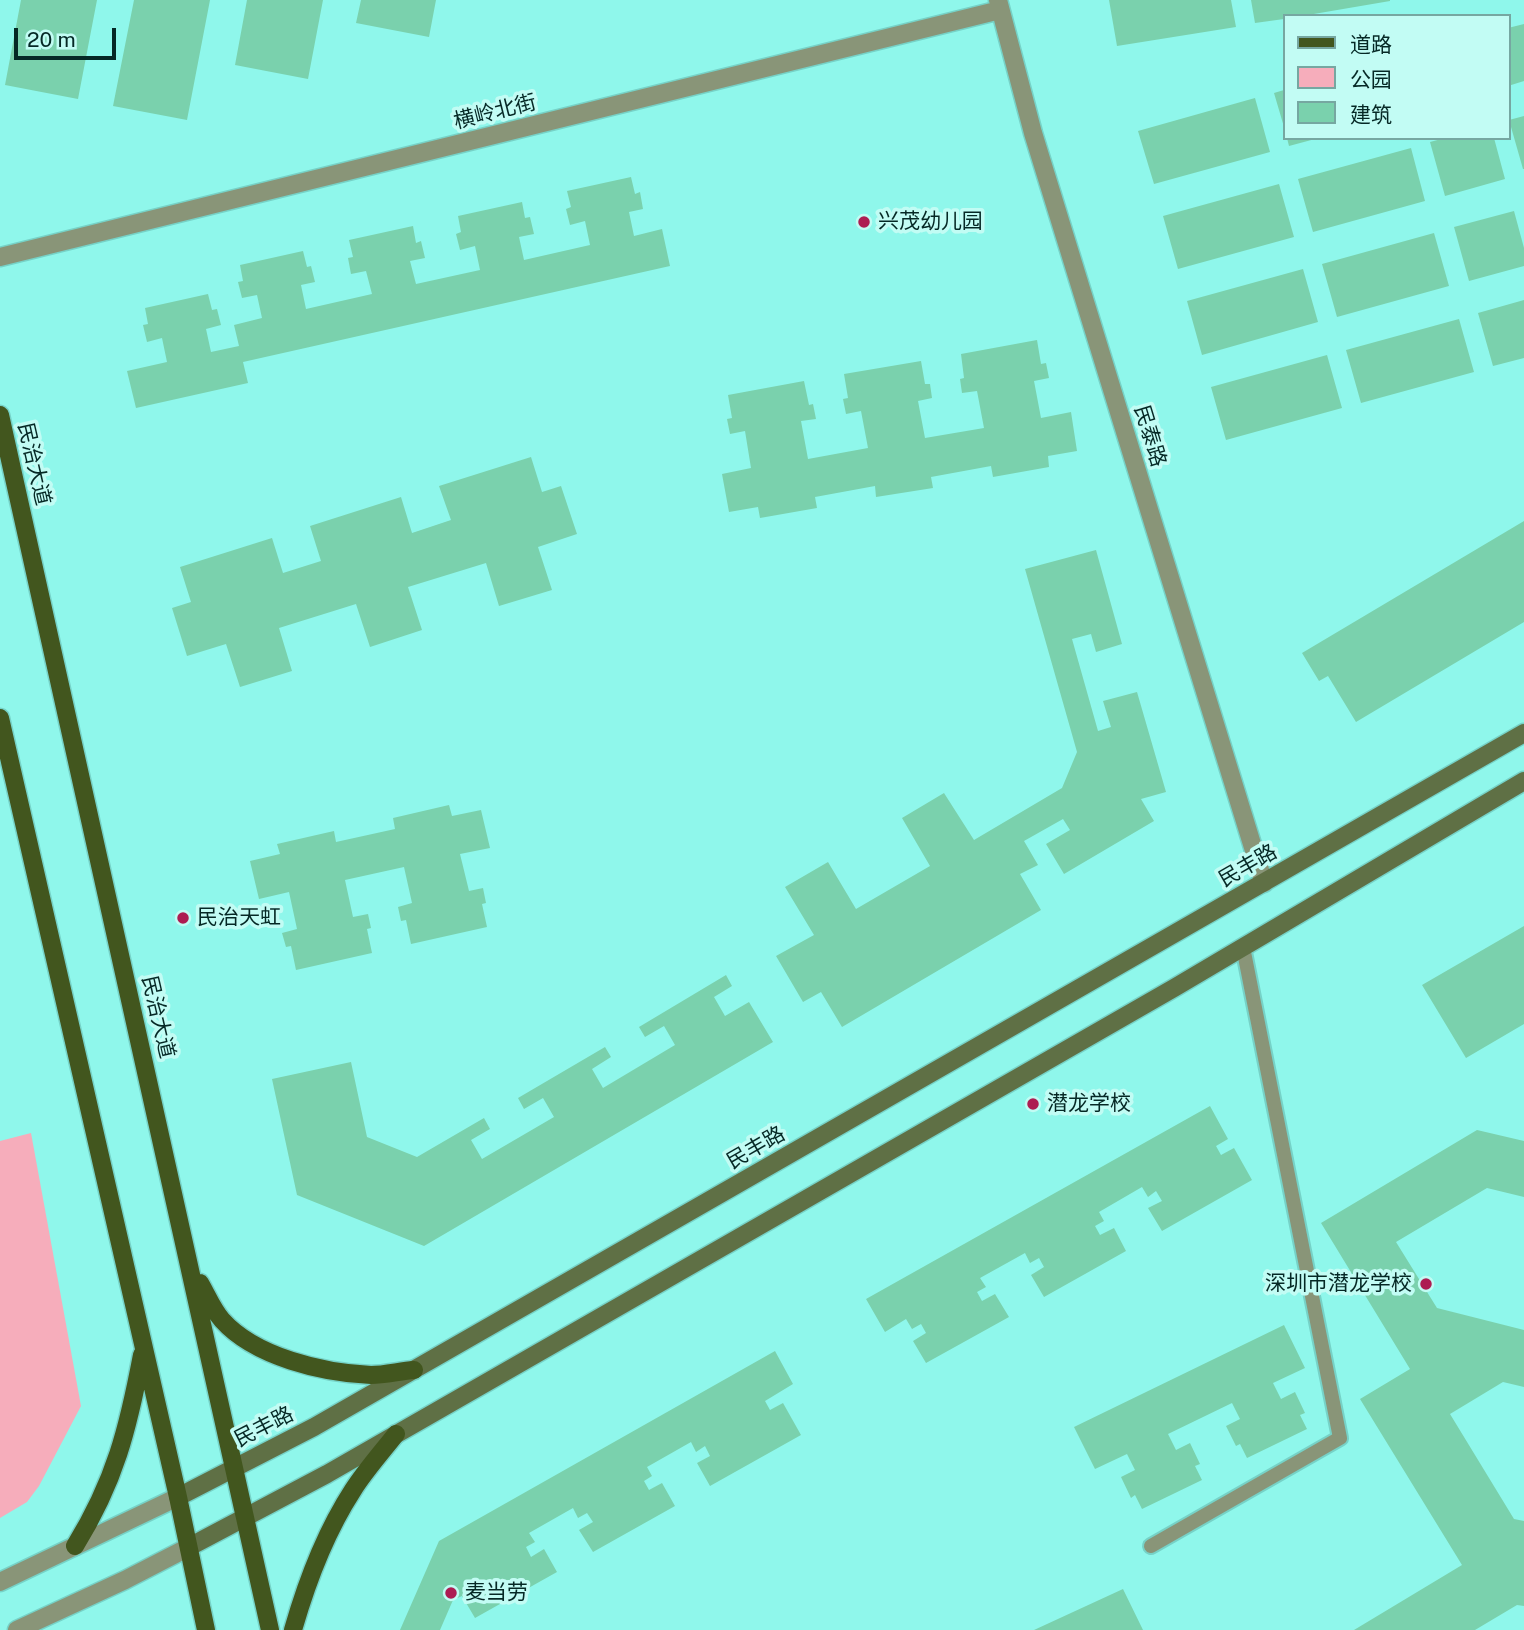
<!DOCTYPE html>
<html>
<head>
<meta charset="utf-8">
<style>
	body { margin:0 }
	#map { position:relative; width:1524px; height:1630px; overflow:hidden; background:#8ff7eb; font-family:"Public Sans","Noto Sans SC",sans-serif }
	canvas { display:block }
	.legend { position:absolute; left:1283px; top:14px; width:228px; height:126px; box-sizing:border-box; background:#c2fcf4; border:2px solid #76a7a1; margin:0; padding:9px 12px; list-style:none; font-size:21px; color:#052825 }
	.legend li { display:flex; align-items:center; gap:14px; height:35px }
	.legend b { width:35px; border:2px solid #76a7a1 }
	.scale { position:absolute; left:14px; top:28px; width:102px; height:32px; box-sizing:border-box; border:4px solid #052825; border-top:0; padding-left:9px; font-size:21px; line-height:24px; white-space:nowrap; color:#052825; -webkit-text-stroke:5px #c2fcf4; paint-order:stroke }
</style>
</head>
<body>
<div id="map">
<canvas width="1524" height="1630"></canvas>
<ul class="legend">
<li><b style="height:9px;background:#42561e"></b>道路</li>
<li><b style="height:19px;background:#f6adbb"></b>公园</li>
<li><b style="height:19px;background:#7ad1ad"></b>建筑</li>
</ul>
<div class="scale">20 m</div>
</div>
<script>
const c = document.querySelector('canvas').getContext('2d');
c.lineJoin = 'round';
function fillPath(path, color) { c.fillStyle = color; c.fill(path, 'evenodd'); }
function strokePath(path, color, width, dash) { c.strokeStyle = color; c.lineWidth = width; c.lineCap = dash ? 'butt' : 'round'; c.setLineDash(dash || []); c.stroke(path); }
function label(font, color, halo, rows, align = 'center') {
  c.font = font + ' "Public Sans","Noto Sans SC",sans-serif'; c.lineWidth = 7; c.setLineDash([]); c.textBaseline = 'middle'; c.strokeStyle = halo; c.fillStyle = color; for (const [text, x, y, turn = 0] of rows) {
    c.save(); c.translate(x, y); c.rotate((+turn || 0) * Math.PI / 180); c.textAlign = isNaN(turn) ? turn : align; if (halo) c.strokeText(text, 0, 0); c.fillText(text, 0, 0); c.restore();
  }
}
fillPath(new Path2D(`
	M31,1133L81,1406L39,1486L27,1502L0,1518V1141Z`), '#f6adbb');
fillPath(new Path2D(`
	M21,0H97L78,99L5,85Z
	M134,0H210L187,120L113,106Z
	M247,0H323L308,79L235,65Z
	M361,0H436L429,37L356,23Z
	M1109,0H1231L1236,27L1117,46Z
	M1251,0H1390V1L1302,16H1284V19L1255,23Z
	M1524,24V81L1508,86V28Z
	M1284,90V127L1274,93Z
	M1255,98L1270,152L1154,184L1138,131Z
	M1524,116V169H1523L1509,120Z
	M1287,138H1315V139L1289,146Z
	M1445,138H1494L1505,179L1445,196L1430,142Z
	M1411,148L1425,201L1313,232L1298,179Z
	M631,177L635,194L640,192L643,209L629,212L634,236L662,229L670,266L243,362L248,383L136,408L127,371L167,362L162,338L147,342L143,325L148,324L145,308L208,294L212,310L217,309L221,325L206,329L211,352L239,346L234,325L262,318L257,295L242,298L238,282L243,281L240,265L303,251L307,267L311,266L315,282L301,285L306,309L372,294L366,271L351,274L348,258L353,257L349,240L413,226L416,243L421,241L425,258L410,261L416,284L480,270L475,246L460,250L456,234L461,232L458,216L522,202L525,218L530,217L534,234L519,237L524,260L590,245L585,221L570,225L566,209L571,207L567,191Z
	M1279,184L1294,237L1178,269L1163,216Z
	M1514,211L1524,248V266L1469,281L1454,227Z
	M1434,233L1449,286L1337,317L1322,264Z
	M1303,269L1318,322L1202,355L1187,301Z
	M1524,300V358L1493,366L1478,313Z
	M1459,319L1474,372L1361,403L1346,350Z
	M1037,340L1041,364L1046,363L1049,378L1034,381L1041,418L1071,412L1077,451L1048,456L1049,467L993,477L991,466L931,477L933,488L876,497L875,486L815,497L817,508L760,518L758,507L729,512L722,474L751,468L745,431L730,434L727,419L732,418L728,395L804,381L809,405L813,404L816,419L801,421L808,459L868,448L861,411L846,414L843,399L848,398L844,374L921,361L925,384H930L932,398L918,401L925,438L984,428L977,391L962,393L960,379L964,378L961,354Z
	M1327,355L1342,408L1226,440L1211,387Z
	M531,457L542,492L561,486L577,534L538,547L552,590L499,606L486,563L408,587L422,630L370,647L356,604L279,628L292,671L240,687L226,644L187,656L172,608L191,602L180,567L272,538L283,573L321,561L310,526L401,497L412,533L451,520L439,486Z
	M1524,521V622L1356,722L1328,676L1319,681L1302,653Z
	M1096,550L1122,644L1096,652L1091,634L1072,639L1098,731L1111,727L1103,701L1137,692L1166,792L1141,799L1154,821L1064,874L1046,844L1070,830L1063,819L1024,841L1038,865L1020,874L1041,910L842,1027L821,992L803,1002L776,956L814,935L785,887L828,862L856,909L930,866L902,818L944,793L974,840L1062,788L1077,752L1025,569Z
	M449,805L452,816L481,810L490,848L460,854L469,891L483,888L486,903L482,904L487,927L411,944L406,920L401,921L398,907L412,903L404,867L345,880L353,917L368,914L371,928L367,929L372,953L296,970L291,946L286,947L282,933L297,929L289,892L259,899L250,861L280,854L277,844L334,831L336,842L395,829L393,818Z
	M1524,926V1024L1466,1058L1422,985Z
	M726,975L732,986L714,997L725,1016L749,1002L773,1042L424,1246L297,1195L272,1079L351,1062L367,1137L417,1157L484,1118L490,1129L471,1140L482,1159L554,1117L543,1098L524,1109L518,1098L605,1047L611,1057L592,1069L603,1088L675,1045L664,1026L645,1037L639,1027Z
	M1210,1106L1228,1139L1216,1146L1221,1155L1234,1148L1252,1180L1162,1231L1148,1208L1162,1201L1156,1191L1148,1197L1142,1187L1099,1212L1104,1221L1095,1226L1100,1235L1114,1228L1126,1251L1044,1297L1031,1275L1044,1267L1039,1258L1030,1263L1025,1253L980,1278L986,1287L977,1292L982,1301L995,1294L1009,1317L926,1363L913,1341L926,1333L921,1324L912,1329L906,1319L885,1332L866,1299Z
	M1477,1130L1524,1141V1197L1487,1188L1396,1242L1437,1308L1524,1330V1387L1503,1382L1450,1414L1514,1519L1524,1521V1606L1517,1605L1475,1630H1354L1462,1565L1360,1399L1410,1369L1321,1223Z
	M1284,1325L1305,1368L1273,1383L1281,1399L1295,1392L1305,1413L1300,1415L1307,1429L1247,1458L1240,1444L1236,1446L1226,1426L1240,1419L1232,1403L1168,1434L1176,1450L1190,1443L1200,1464L1195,1466L1202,1480L1142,1509L1135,1495L1131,1498L1121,1477L1135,1470L1127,1454L1095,1469L1074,1427Z
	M775,1351L793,1384L765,1401L770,1410L783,1403L801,1435L710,1486L697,1463L710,1456L705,1446L696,1452L691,1442L647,1467L652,1476L644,1481L649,1490L662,1483L675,1506L593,1552L579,1530L593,1522L587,1513L578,1518L573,1508L529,1533L535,1542L526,1547L531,1557L544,1549L557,1572L475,1618L462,1596L453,1600L440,1630H400L439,1541Z
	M1123,1589L1143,1630H1034Z`), '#7ad1ad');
const service = new Path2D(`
	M1151,1546L1340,1438L1243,947`);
const minor = new Path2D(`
	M998,0L1033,133L1264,883
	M0,257L1000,10`);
const tertiary = new Path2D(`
	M0,1582L178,1497
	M17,1630L125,1580L189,1547`);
const secondary = new Path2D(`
	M178,1497L314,1427L1524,733
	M189,1547L327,1474L1174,988L1524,781`);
const primary = new Path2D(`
	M0,415L270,1630
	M0,718L178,1497L206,1630
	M200,1283C207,1295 213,1310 222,1320C255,1357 323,1373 371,1375C385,1375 400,1371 414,1370
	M75,1546C115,1481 128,1429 142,1355
	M293,1630C307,1581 325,1533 353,1490C365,1471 381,1453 396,1434`);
strokePath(service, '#76d2c7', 18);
strokePath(minor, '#76d2c7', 21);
strokePath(tertiary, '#76d2c7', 21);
strokePath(secondary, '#76d2c7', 21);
strokePath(primary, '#76d2c7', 21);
strokePath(service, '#899578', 14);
strokePath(minor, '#899578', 18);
strokePath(tertiary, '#899578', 18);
strokePath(secondary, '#5f7045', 18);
strokePath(primary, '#42561e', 18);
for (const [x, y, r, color] of [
	[864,222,7,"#ad1c52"],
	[183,918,7,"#ad1c52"],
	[1033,1104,7,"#ad1c52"],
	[1426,1284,7,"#ad1c52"],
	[451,1593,7,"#ad1c52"]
]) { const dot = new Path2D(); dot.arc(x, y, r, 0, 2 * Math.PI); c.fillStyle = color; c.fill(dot); strokePath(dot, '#c2fcf4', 2.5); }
label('21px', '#052825', '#c2fcf4', [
	["横岭北街",495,112,-14],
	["民泰路",1150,436,73],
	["民治大道",34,464,77],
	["民丰路",1248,866,-30],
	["民治大道",158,1017,77],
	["民丰路",756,1148,-30],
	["民丰路",264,1427,-27]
]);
label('21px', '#052825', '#c2fcf4', [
	["兴茂幼儿园",878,222],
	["民治天虹",197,918],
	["潜龙学校",1047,1104],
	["深圳市潜龙学校",1412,1284,"right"],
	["麦当劳",465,1593]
], 'left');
</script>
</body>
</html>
